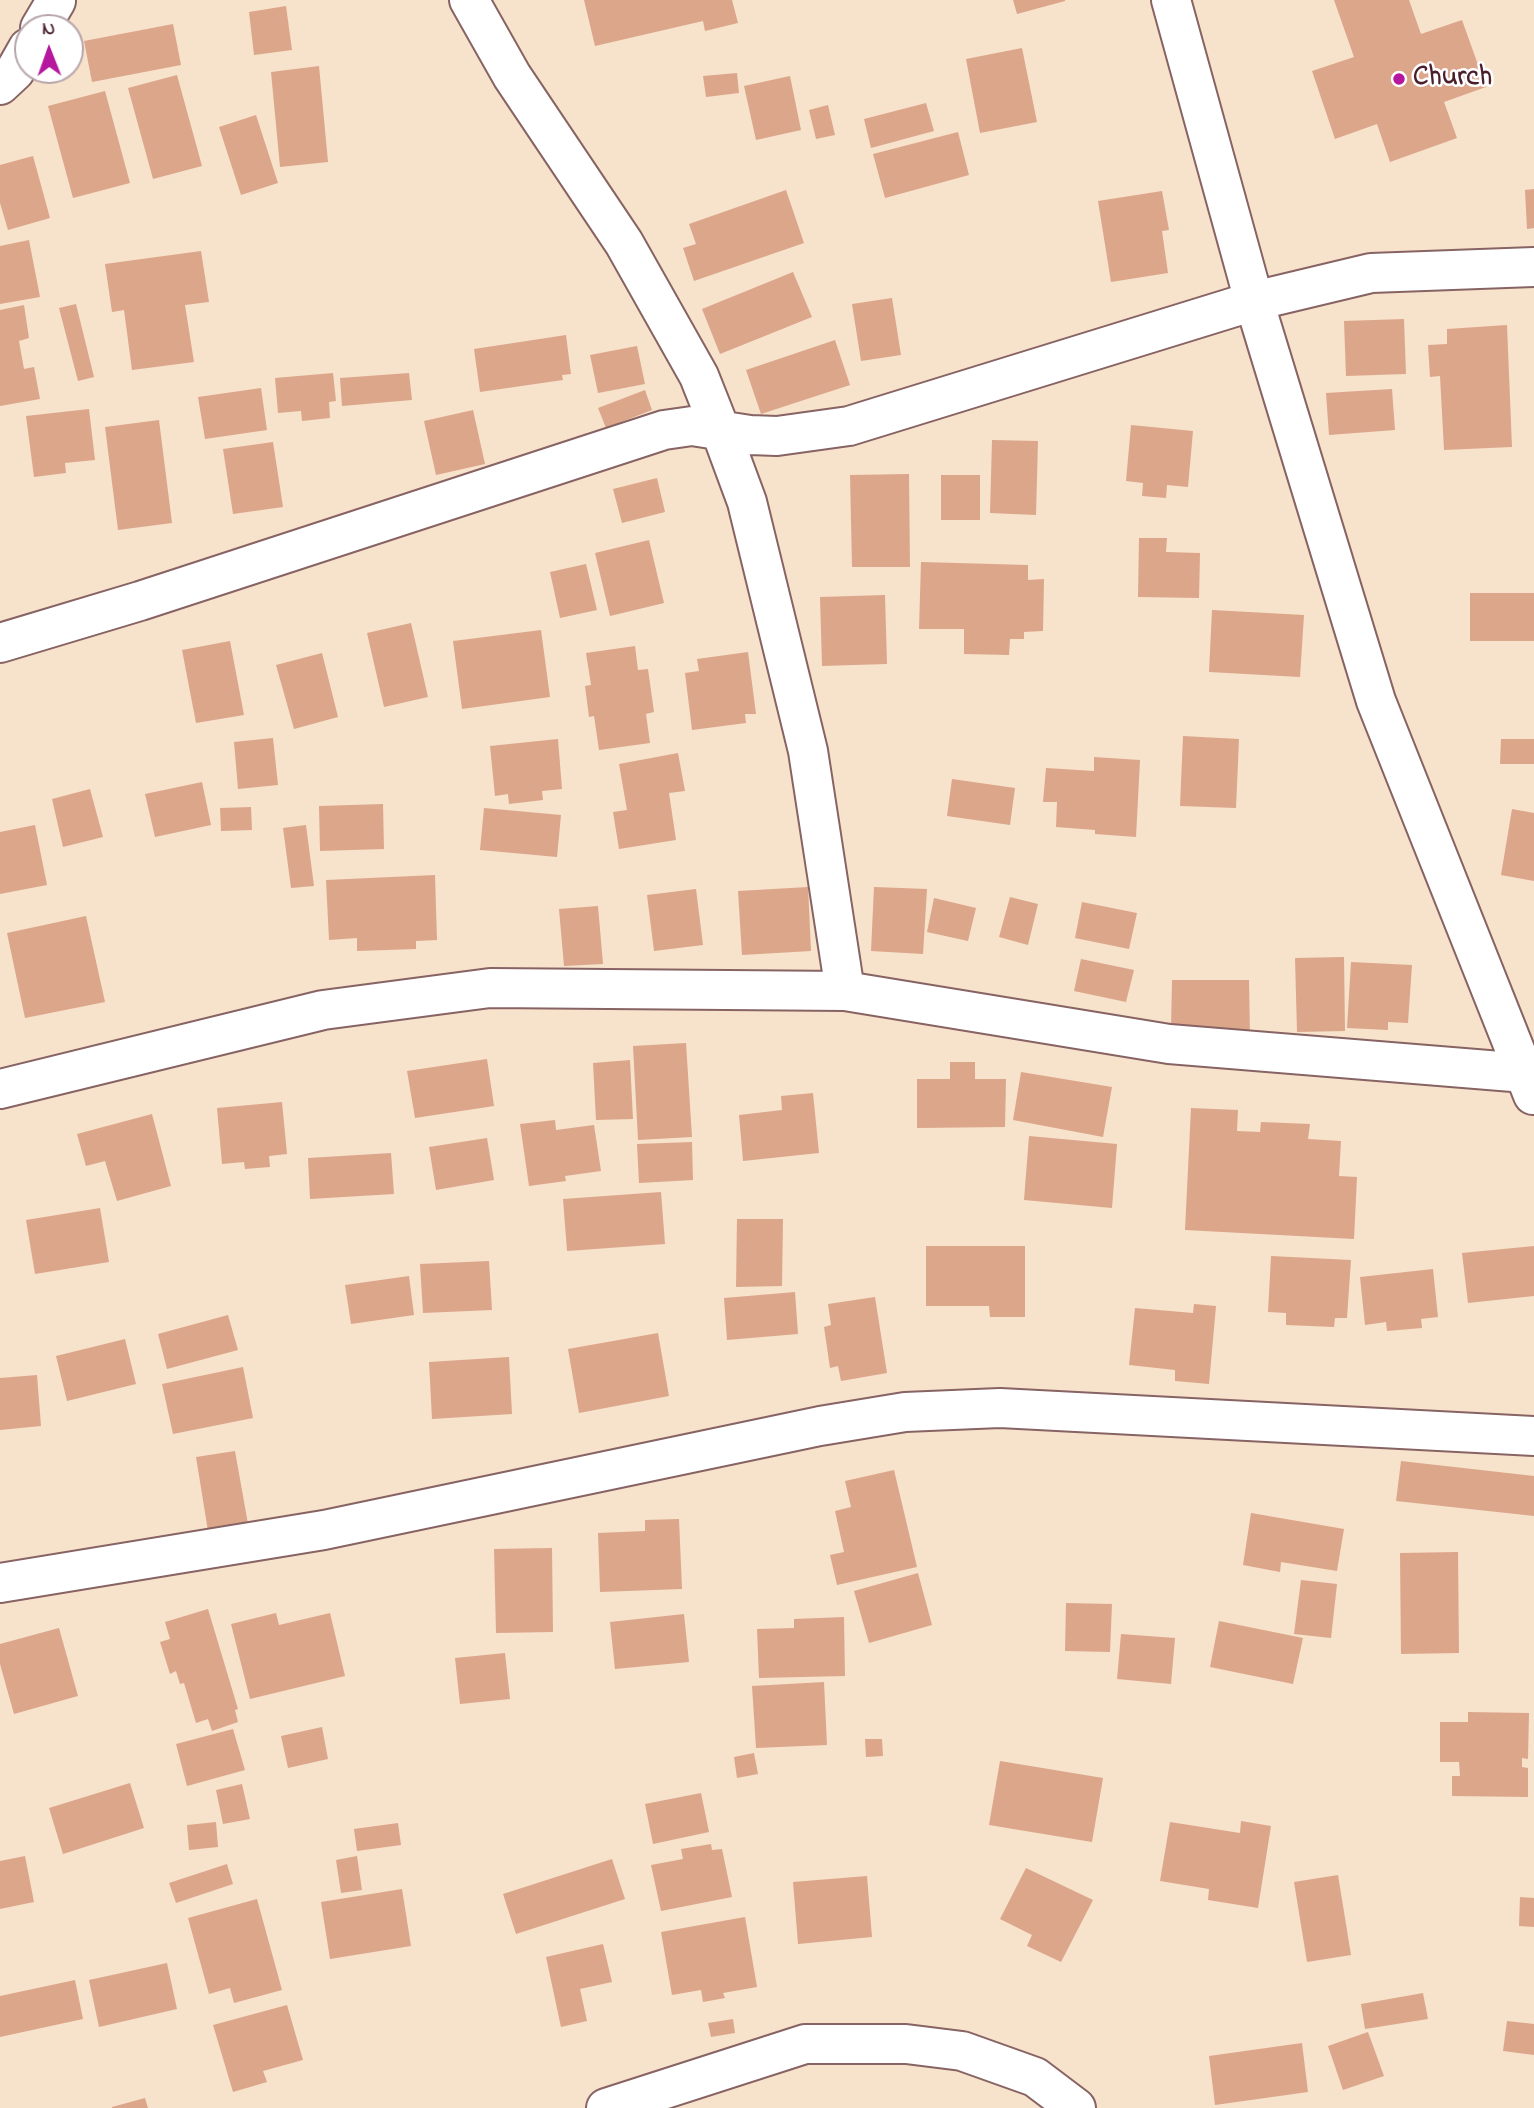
<!DOCTYPE html>
<html>
<head>
<meta charset="utf-8">
<style>
	body { margin:0 }
	#map { position:relative; width:1534px; height:2108px; overflow:hidden; background:#f7e2cb; font-family:"Indie Flower",sans-serif }
	canvas { display:block }
	.north { position:absolute; left:14px; top:14px; width:70px; height:70px; box-sizing:border-box; background:#fff; border:2px solid #b7a5aa; border-radius:50%; rotate:359deg; font-size:19px; font-weight:700; line-height:28px; text-align:center; color:#4a1f2b }
	.north::after { content:''; display:block; margin:auto; width:24px; height:32px; background:#b5179e; clip-path:polygon(50% 0,100% 100%,50% 72%,0 100%) }
</style>
</head>
<body>
<div id="map">
<canvas width="1534" height="2108"></canvas>
<div class="north">N</div>
</div>
<script>
const c = document.querySelector('canvas').getContext('2d');
c.lineJoin = 'round';
function fillPath(path, color) { c.fillStyle = color; c.fill(path, 'evenodd'); }
function strokePath(path, color, width, dash) { c.strokeStyle = color; c.lineWidth = width; c.lineCap = dash ? 'butt' : 'round'; c.setLineDash(dash || []); c.stroke(path); }
function label(font, color, halo, rows, align = 'center') {
  c.font = font + ' "Indie Flower",sans-serif'; c.lineWidth = 5; c.setLineDash([]); c.textBaseline = 'middle'; c.strokeStyle = halo; c.fillStyle = color; for (const [text, x, y, turn = 0] of rows) {
    c.save(); c.translate(x, y); c.rotate((+turn || 0) * Math.PI / 180); c.textAlign = isNaN(turn) ? turn : align; if (halo) c.strokeText(text, 0, 0); c.fillText(text, 0, 0); c.restore();
  }
}
fillPath(new Path2D(`
	M584,0H732L738,23L705,31L703,21L595,46Z
	M1013,0H1065V1L1017,14Z
	M1334,0H1409L1421,34L1462,20L1486,87L1444,102L1457,138L1390,162L1377,124L1335,139L1312,71L1354,57Z
	M286,6L292,50L254,55L249,12Z
	M173,24L181,65L92,82L84,41Z
	M1022,48L1037,122L980,133L966,59Z
	M319,66L328,162L280,167L271,72Z
	M737,73L739,93L706,97L703,76Z
	M177,75L202,166L153,179L128,88Z
	M790,76L801,130L756,140L744,86Z
	M105,91L130,183L73,198L48,106Z
	M926,103L934,131L871,148L864,119Z
	M828,105L835,135L816,139L809,110Z
	M256,115L278,183L241,195L219,127Z
	M958,132L969,175L885,198L873,154Z
	M33,156L50,218L8,230L0,203V165Z
	M1534,189V228L1527,229L1525,190Z
	M786,190L804,243L694,281L683,248L696,244L689,224Z
	M1162,191L1169,230L1162,231L1168,273L1111,282L1098,201Z
	M29,240L40,297L0,304V246Z
	M201,251L209,302L185,305L194,362L132,370L124,310L112,312L105,264Z
	M793,272L812,317L720,354L702,309Z
	M892,298L901,355L861,361L852,304Z
	M76,304L94,377L78,381L59,308Z
	M24,305L29,338L19,341L24,369L34,367L40,399L0,406V310Z
	M1404,319L1406,374L1346,376L1344,321Z
	M1507,325L1512,447L1444,450L1440,376L1430,377L1428,345L1447,344V329Z
	M566,335L571,374L562,375L563,380L480,392L474,349Z
	M835,340L850,385L761,414L746,370Z
	M637,346L645,384L598,393L590,355Z
	M333,373L336,401L329,402L330,418L302,421L301,411L278,413L275,378Z
	M409,373L412,400L342,406L340,378Z
	M261,388L267,430L205,439L198,397Z
	M1392,389L1395,430L1329,435L1326,393Z
	M645,390L652,410L606,428L598,408Z
	M89,409L95,460L65,463L66,473L34,477L26,416Z
	M473,410L485,464L436,475L424,421Z
	M159,420L172,523L118,530L105,427Z
	M1131,425L1193,431L1188,487L1167,485L1166,498L1142,496L1143,483L1126,481Z
	M992,440L1038,441L1036,515L990,513Z
	M273,442L283,507L233,514L223,449Z
	M909,474L910,567H852L850,475Z
	M941,475H980V520H941Z
	M657,478L665,512L622,523L613,489Z
	M1139,538H1167L1166,552L1200,553L1199,598L1138,597Z
	M649,540L664,603L610,616L595,553Z
	M921,562L1028,565V580L1044,579L1043,631L1024,632V639H1010L1009,655L964,654V629H919Z
	M586,564L597,610L560,618L550,572Z
	M1470,593H1534V641H1470Z
	M885,595L887,664L822,666L820,597Z
	M1212,610L1304,615L1300,677L1209,672Z
	M411,623L428,697L384,707L367,633Z
	M541,630L550,697L462,709L453,641Z
	M230,641L244,715L196,723L182,650Z
	M635,646L638,670L648,669L654,712L646,714L650,743L599,750L594,716L589,717L585,686L591,685L586,653Z
	M748,652L756,714H745L746,723L692,730L685,673L699,671L697,659Z
	M322,653L338,717L294,729L276,665Z
	M1183,736L1239,739L1236,808L1180,806Z
	M273,738L278,785L238,789L234,742Z
	M558,739L562,789L542,791L543,800L509,804L508,794L495,796L490,746Z
	M1501,739H1534V764H1500Z
	M678,753L685,791L669,793L676,840L619,849L613,812L627,810L619,764Z
	M1094,757L1140,760L1136,837L1095,834V830L1056,827L1057,802H1043L1046,768L1094,771Z
	M952,779L1015,788L1010,825L947,816Z
	M202,782L211,825L155,837L145,794Z
	M90,789L103,837L63,847L52,799Z
	M383,804L384,849L320,851L319,806Z
	M251,807L252,830L221,831L220,808Z
	M484,808L561,815L557,857L480,850Z
	M1512,809L1534,813V881L1501,875Z
	M35,825L47,885L0,894V832Z
	M306,825L314,886L291,888L283,828Z
	M435,875L437,940L416,941V949L357,951V938L329,940L326,880Z
	M808,887L811,951L742,955L738,891Z
	M874,887L927,889L923,954L871,951Z
	M696,889L703,945L654,951L647,895Z
	M1010,897L1038,904L1028,945L999,937Z
	M934,898L976,908L968,941L927,932Z
	M1082,902L1137,913L1129,949L1075,938Z
	M598,906L603,964L564,966L559,909Z
	M86,916L105,1002L25,1018L7,933Z
	M1344,957L1345,1031L1297,1032L1295,958Z
	M1081,959L1134,970L1126,1002L1074,991Z
	M1351,962L1412,965L1408,1023L1388,1022V1030L1347,1028Z
	M1172,980H1249L1250,1037L1171,1028Z
	M686,1043L692,1137L638,1140L633,1046Z
	M487,1059L494,1106L415,1118L407,1071Z
	M630,1060L633,1119L596,1120L593,1063Z
	M950,1062H975V1079H1006L1005,1127L917,1128V1079H950Z
	M1021,1072L1112,1087L1103,1137L1013,1120Z
	M813,1093L819,1153L743,1161L739,1115L782,1110L781,1096Z
	M282,1102L287,1154L269,1156L270,1167L245,1169L244,1162L222,1164L217,1108Z
	M1191,1108L1238,1110L1237,1131L1260,1132L1261,1122L1310,1124L1308,1139L1341,1141L1339,1176L1357,1177L1354,1239L1185,1230Z
	M152,1114L171,1186L117,1201L105,1161L86,1166L77,1134Z
	M555,1120L556,1130L594,1125L601,1171L565,1176L566,1181L529,1186L520,1124Z
	M1029,1136L1117,1144L1112,1208L1024,1200Z
	M487,1138L494,1180L436,1190L429,1147Z
	M692,1142L693,1180L639,1183L637,1144Z
	M391,1153L394,1194L310,1199L308,1158Z
	M661,1192L665,1244L567,1251L563,1199Z
	M100,1208L109,1262L35,1274L26,1220Z
	M737,1219H783L782,1286L736,1287Z
	M926,1246H1025V1317H990L989,1306H926Z
	M1534,1246V1296L1468,1303L1462,1253Z
	M1271,1256L1351,1260L1347,1318H1335L1334,1327L1286,1325V1313L1268,1312Z
	M489,1261L492,1310L423,1313L420,1264Z
	M1433,1269L1438,1317L1421,1319L1422,1328L1387,1331L1386,1322L1365,1325L1360,1277Z
	M409,1276L414,1315L351,1324L345,1285Z
	M795,1292L798,1334L727,1340L724,1298Z
	M875,1297L887,1373L841,1381L838,1366L830,1368L824,1327L831,1325L828,1304Z
	M1194,1304L1216,1306L1209,1384L1175,1381V1370L1129,1365L1135,1308L1193,1313Z
	M228,1315L238,1350L167,1369L158,1334Z
	M658,1333L669,1396L579,1413L568,1349Z
	M125,1339L136,1384L67,1401L56,1356Z
	M509,1357L512,1414L432,1419L429,1362Z
	M243,1367L253,1418L173,1434L162,1384Z
	M37,1375L41,1426L0,1430V1378Z
	M235,1451L248,1524L208,1531L196,1457Z
	M1401,1461L1534,1476V1516L1396,1501Z
	M894,1470L917,1567L837,1585L830,1555L844,1552L835,1511L851,1507L845,1481Z
	M1251,1513L1344,1529L1337,1571L1281,1562L1280,1572L1243,1565Z
	M679,1519L682,1589L600,1592L598,1533L645,1531V1520Z
	M552,1548L553,1632L496,1633L494,1549Z
	M1458,1552L1459,1653L1401,1654L1400,1553Z
	M918,1573L932,1625L869,1643L854,1591Z
	M1301,1580L1337,1584L1331,1638L1294,1634Z
	M1066,1603L1112,1604L1110,1652L1065,1651Z
	M208,1609L238,1709L235,1710L238,1722L212,1731L208,1719L196,1723L184,1683L180,1684L176,1671L170,1674L160,1642L170,1639L165,1622Z
	M276,1613L279,1625L330,1613L345,1676L250,1699L231,1624Z
	M684,1614L689,1662L615,1669L610,1622Z
	M844,1617L845,1676L759,1678L757,1629L794,1628V1619Z
	M1219,1621L1303,1638L1293,1684L1210,1667Z
	M59,1628L78,1696L14,1714L0,1664V1644Z
	M1121,1634L1175,1638L1171,1684L1117,1679Z
	M505,1653L510,1699L460,1704L455,1658Z
	M824,1682L827,1745L756,1748L752,1686Z
	M1468,1712L1529,1713L1528,1759L1522,1758V1767L1528,1768V1797L1452,1796V1776H1460L1459,1762H1440V1722H1468Z
	M322,1727L328,1759L288,1768L281,1736Z
	M233,1729L245,1770L187,1786L176,1744Z
	M865,1739H882L883,1756L866,1757Z
	M754,1753L758,1774L737,1778L734,1757Z
	M1000,1761L1103,1778L1092,1842L989,1825Z
	M130,1783L144,1828L63,1854L49,1808Z
	M242,1784L250,1819L223,1824L216,1790Z
	M701,1793L709,1832L653,1844L645,1804Z
	M1241,1821L1271,1826L1258,1908L1208,1900L1209,1889L1160,1881L1170,1822L1240,1833Z
	M216,1822L218,1847L189,1850L187,1825Z
	M398,1823L401,1845L357,1851L354,1829Z
	M711,1844L712,1850L722,1849L732,1897L661,1911L651,1865L683,1859L681,1849Z
	M25,1856L34,1902L0,1909V1861Z
	M357,1856L362,1890L341,1893L336,1860Z
	M612,1859L625,1899L516,1934L503,1894Z
	M227,1864L233,1884L176,1903L169,1883Z
	M1026,1868L1093,1900L1061,1962L1027,1946L1032,1935L1000,1919Z
	M1338,1875L1351,1955L1307,1962L1294,1882Z
	M867,1876L872,1937L798,1944L793,1882Z
	M402,1889L411,1946L330,1959L321,1902Z
	M1520,1897L1534,1898V1927L1519,1926Z
	M257,1899L282,1990L234,2003L230,1988L209,1994L188,1918Z
	M745,1917L757,1987L723,1993L725,1998L703,2002L701,1990L672,1995L661,1932Z
	M603,1944L612,1982L580,1989L587,2021L561,2027L546,1957Z
	M167,1963L177,2009L99,2027L89,1980Z
	M75,1980L83,2019L0,2037V1996Z
	M1423,1993L1428,2019L1365,2029L1361,2004Z
	M287,2005L303,2060L263,2071L267,2082L233,2092L213,2025Z
	M733,2019L735,2033L711,2037L708,2023Z
	M1507,2021L1534,2024V2055L1503,2051Z
	M1368,2032L1384,2076L1343,2090L1328,2046Z
	M1302,2043L1308,2092L1215,2105L1209,2056Z
	M145,2098L148,2108H112V2107Z`), '#dca68b');
const minor = new Path2D(`
	M469,0L512,76L624,243L699,376L720,429L747,502L808,751L845,991
	M1171,0L1254,301L1376,701L1533,1095
	M40,28L56,1
	M0,85L15,71L28,48
	M0,643L140,601L664,430L692,426L750,435L777,436L849,426L1254,301L1371,273L1534,267
	M0,1089L323,1010L490,988L845,991L1169,1044L1525,1073
	M0,1583L324,1530L820,1426L905,1412L1000,1408L1534,1436
	M606,2108L805,2044H906L962,2051L1035,2077L1076,2108`);
strokePath(minor, '#876363', 42);
strokePath(minor, '#fff', 38);
for (const [x, y, r, color] of [
	[1399,79,7,"#b5179e"]
]) { const dot = new Path2D(); dot.arc(x, y, r, 0, 2 * Math.PI); c.fillStyle = color; c.fill(dot); strokePath(dot, '#fff', 2.5); }
label('bold 28px', '#4a1f2b', '#fff', [
	["Church",1413,79]
], 'left');
</script>
</body>
</html>
